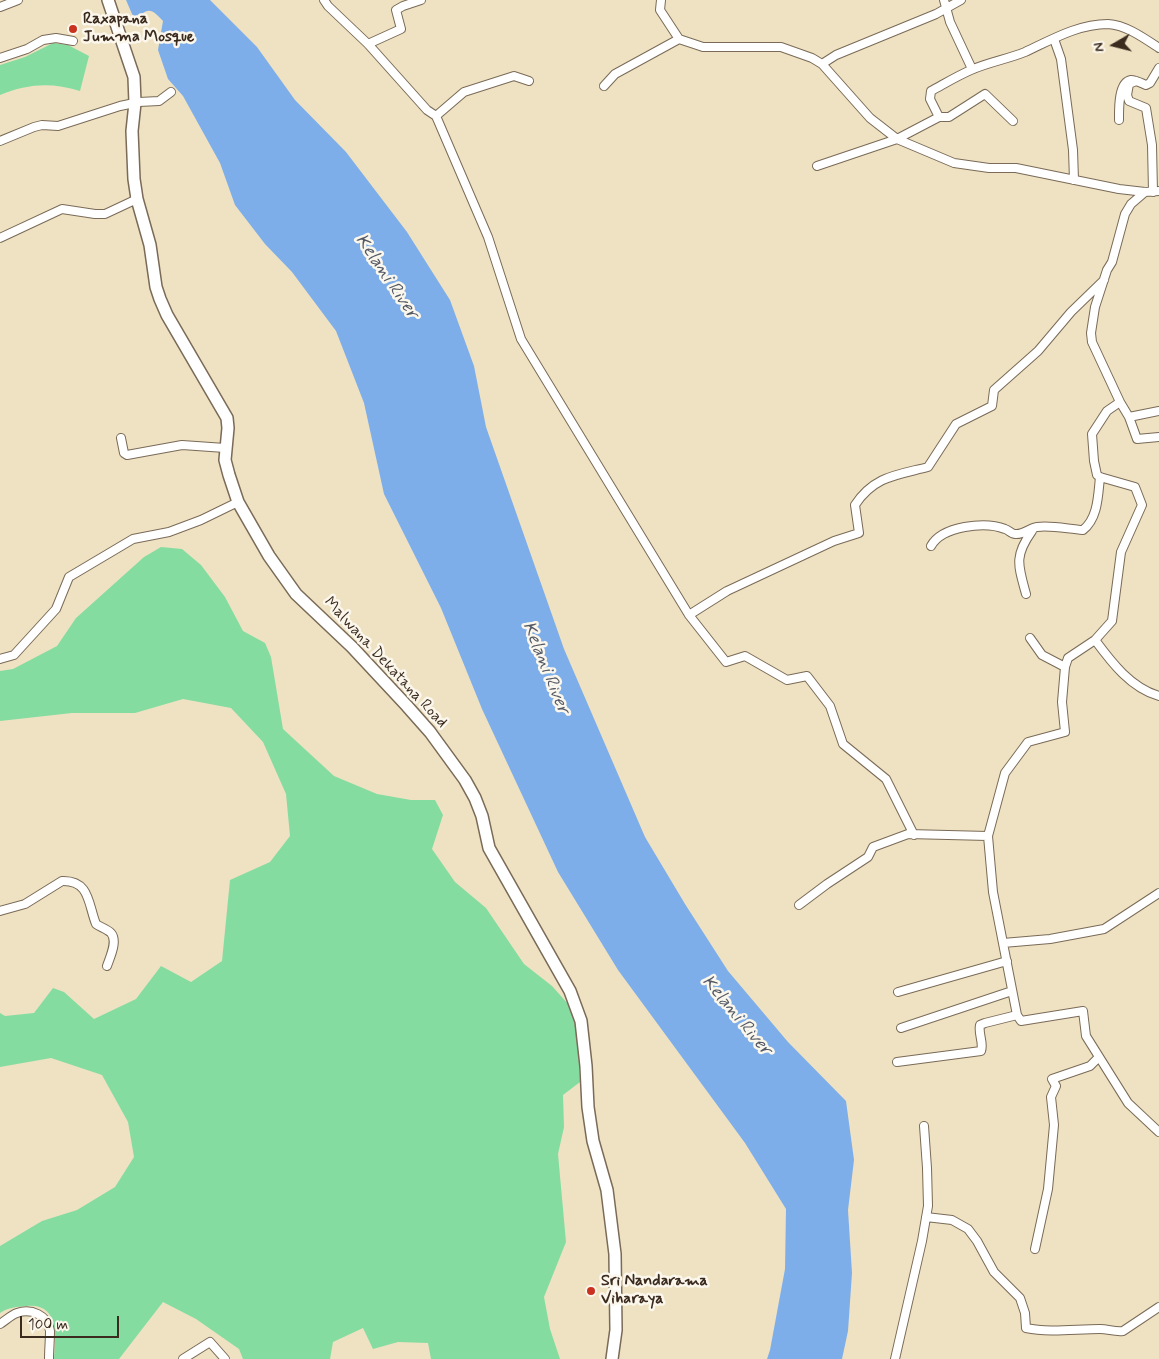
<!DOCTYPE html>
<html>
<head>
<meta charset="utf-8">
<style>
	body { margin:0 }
	#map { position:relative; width:1159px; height:1359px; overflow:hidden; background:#eee2c2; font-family:Mynerve,sans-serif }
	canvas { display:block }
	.north { position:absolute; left:1089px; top:20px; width:50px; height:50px; -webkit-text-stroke:4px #fbf7ec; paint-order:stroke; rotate:262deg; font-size:14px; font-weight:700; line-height:20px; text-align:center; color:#3b2a1e }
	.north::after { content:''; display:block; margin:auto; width:18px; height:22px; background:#3b2a1e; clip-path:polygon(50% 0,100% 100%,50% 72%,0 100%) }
	.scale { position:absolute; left:20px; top:1316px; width:99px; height:22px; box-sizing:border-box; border:2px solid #3b2a1e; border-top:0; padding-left:6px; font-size:15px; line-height:18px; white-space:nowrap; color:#3b2a1e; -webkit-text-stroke:4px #fbf7ec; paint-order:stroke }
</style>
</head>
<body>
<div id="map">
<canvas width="1159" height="1359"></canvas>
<div class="north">N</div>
<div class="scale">100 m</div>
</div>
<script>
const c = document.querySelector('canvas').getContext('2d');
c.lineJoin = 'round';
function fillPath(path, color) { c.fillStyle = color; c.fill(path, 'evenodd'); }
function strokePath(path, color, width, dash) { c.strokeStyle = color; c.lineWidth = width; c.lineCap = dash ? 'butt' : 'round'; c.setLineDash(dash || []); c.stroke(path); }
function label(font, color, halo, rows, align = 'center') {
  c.font = font + ' Mynerve,sans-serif'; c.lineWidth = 5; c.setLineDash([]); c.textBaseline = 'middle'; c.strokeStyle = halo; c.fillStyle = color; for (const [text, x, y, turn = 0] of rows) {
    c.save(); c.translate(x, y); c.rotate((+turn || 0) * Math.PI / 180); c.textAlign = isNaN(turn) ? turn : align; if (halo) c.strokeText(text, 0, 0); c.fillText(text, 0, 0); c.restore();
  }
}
fillPath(new Path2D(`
	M53,43L68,45L89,56L80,91C51,82 27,84 0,95V65L25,57Z
	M161,547L182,549L201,565L225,597L243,631L265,643L271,657L283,729L334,776L377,794L411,800H435L443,815L432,849L455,882L486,908L524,964L552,986L569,1005L577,1029L580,1082L563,1095L564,1127L558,1154L566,1242L544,1297L550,1329L560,1359H431L428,1343L398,1342L373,1349L363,1328L333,1342L330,1359H243L239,1349L196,1319L163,1302L119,1359H54C56,1336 59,1303 27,1306C16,1307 9,1307 0,1313V1246L42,1221L77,1210L115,1187L134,1157L128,1122L102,1075L51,1058L0,1067V1013L5,1016L34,1013L53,988L64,992L94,1019L136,999L161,966L191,982L222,961L230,880L270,862L290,836L286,794L263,742L231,708L183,699L135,713H72L0,721V671L13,669L57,646L76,618L144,557Z`), '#85dca0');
fillPath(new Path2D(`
	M126,0H210L257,47L295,100L346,152L407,232L450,300L474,366L486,427L564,649L645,837L685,904L728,971L788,1042L846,1101L854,1160L848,1210L852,1273L848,1331L842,1359H767L770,1350L785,1269L786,1209L745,1143L618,970L558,872L482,709L441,608L384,494L364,403L336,331L292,272L265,244L235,205L220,163L183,96L168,79L158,50L163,21C152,9 148,6 136,20L132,14Z`), '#7eaee9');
const minor = new Path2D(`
	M324,0L328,6L368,44L427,110L436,116L464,92L514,76L529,81
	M661,0L660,10L679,39L703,47H781L812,58L822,64L870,118L897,139L954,163L989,168H1016L1119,189L1145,192L1159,191
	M944,0L950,22L972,69
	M0,7L18,0
	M1054,39L1061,59L1073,150L1074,180
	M368,44L401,29L396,10L403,6L421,0
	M0,58L27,49L43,40L56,38L73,41
	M822,64L836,55L936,14L961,0
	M1136,81L1129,84L1127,95L1129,101L1146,108L1152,145L1153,192
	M604,86L615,74L679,39
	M436,116L488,237L521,339L689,615L726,662L745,656L787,680L807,676L830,706L843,744L886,779L914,835
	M939,117L930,99L931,91C944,84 957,76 971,70C989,62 1008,59 1025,52C1051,40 1078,24 1108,24C1126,25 1144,38 1159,48
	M1119,120C1119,110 1118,82 1131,80C1136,80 1141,83 1146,85L1150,83L1159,68
	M0,141L34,127L42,125L58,126L120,106L139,102L159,101L171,92
	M817,166L897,139L939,117H949L985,94L1013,121
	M0,238L62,209L95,214H105L137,199
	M1120,402L1092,342L1091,333L1095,307L1107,270L1112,262L1125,214L1131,204L1145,192
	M1129,417L1159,411
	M121,438L124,453L127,455L182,445L225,448
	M931,546C942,526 985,521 1005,529C1009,530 1011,534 1015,534C1024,535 1029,528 1037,527C1051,525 1068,529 1083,530C1098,518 1098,496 1100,477
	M1026,594C1018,565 1014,556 1032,531
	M689,615L727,591L834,541L859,533L855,505C874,476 897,475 928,467L956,424L992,406L994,390L1038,351L1071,312L1104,280
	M1030,638L1042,655L1065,667
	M1095,640C1112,663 1131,688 1159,696
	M0,659L14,655L56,609L69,577L133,539L169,532L201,520L238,502
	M799,905L827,884L868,857L873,847L908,834L988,836
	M0,911L25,904L62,881C90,880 88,904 96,924C100,927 107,929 111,933C118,941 110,957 107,966
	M1003,943L1050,939L1104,929L1159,893
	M898,992L1007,961
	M1017,1015L1021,1021L1083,1011L1086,1036L1128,1103L1159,1132
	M901,1028L1012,991
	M897,1062L981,1051C984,1043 978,1034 980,1025L985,1023L1017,1015L993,892L988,836L1005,773L1028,742L1065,732L1062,702L1065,667L1068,658L1095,640L1112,621L1121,552L1142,505L1135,487L1100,477L1097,475L1094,461L1092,434L1107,411L1120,402L1129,417L1137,439L1159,437
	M926,1217L952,1220L968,1229L977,1241L994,1272L1020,1298L1025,1313L1026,1328C1050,1333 1075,1329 1100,1329C1108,1329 1115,1332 1123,1331L1159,1307
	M1035,1249L1048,1189L1054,1125L1051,1097L1056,1086L1052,1079L1090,1066L1099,1057
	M0,1324C5,1321 11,1315 17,1313C31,1308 48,1315 50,1331C50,1340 49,1350 49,1359
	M183,1359L210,1342L225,1359
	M895,1359L922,1241L928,1206L927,1168L924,1126`);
const secondary = new Path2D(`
	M108,0L134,77L135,103L132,131L134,179L137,199L150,245L156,287L160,299L167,315L227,418L228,428L225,460L229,475L238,502L269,556L296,594L352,647L407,706L430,732L465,780L475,798L482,816L489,848L570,991L581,1021L586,1066L588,1107L593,1141L607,1190L615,1254L616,1330L612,1359`);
strokePath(minor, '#7a6a57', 10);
strokePath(secondary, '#7a6a57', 14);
strokePath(minor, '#fff', 8);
strokePath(secondary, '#fff', 11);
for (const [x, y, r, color] of [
	[73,29,5,"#c8321e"],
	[591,1291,5,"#c8321e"]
]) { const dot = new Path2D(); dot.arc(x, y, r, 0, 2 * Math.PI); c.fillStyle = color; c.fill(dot); strokePath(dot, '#fbf7ec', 2); }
label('bold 16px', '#3b2a1e', '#fbf7ec', [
	["Raxapana",83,20],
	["Jumma Mosque",83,38],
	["Sri Nandarama",601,1282],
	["Viharaya",601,1300]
], 'left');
label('16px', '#3b2a1e', '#fbf7ec', [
	["Malwana Dekatana Road",385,663,47]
]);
label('italic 18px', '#525865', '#fbf7ec', [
	["Kelani River",386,277,56],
	["Kelani River",545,668,68],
	["Kelani River",736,1016,50]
]);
</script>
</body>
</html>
